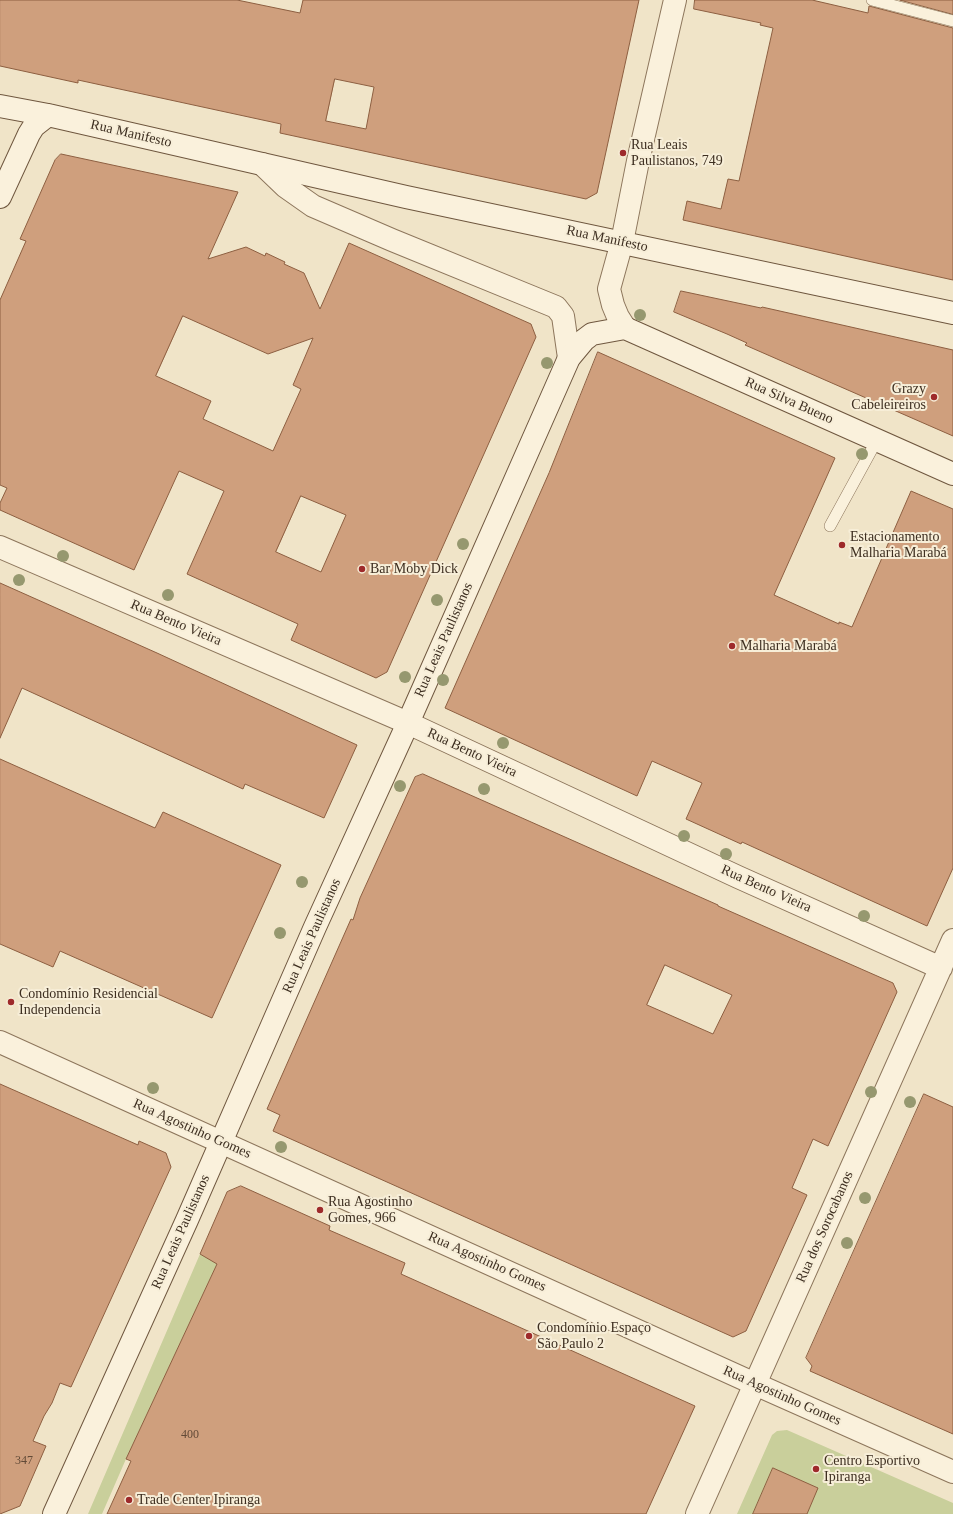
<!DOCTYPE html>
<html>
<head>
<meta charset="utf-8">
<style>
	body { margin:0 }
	canvas { display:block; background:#f0e4c8 }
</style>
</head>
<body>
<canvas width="953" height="1514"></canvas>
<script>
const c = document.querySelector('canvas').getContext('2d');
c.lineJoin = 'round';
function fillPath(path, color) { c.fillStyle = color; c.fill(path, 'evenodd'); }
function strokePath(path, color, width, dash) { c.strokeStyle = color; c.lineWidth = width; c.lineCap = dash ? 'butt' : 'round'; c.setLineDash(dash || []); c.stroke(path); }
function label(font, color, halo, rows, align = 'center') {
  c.font = font + ' "Times New Roman",serif'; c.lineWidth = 4; c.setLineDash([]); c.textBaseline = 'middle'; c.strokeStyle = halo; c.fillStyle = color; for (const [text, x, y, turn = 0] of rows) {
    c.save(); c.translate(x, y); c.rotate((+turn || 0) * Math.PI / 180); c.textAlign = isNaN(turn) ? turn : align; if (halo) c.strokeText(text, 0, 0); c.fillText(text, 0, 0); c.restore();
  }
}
fillPath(new Path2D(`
	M200,1254L218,1262L126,1459L102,1514H88Z
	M787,1430L953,1503V1514H737L772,1435L777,1431Z`), '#c9cf9b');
const building = new Path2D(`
	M0,0H237L300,13L303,0H639L597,193L586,199L280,133L281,124L78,80V83L0,66ZM335,79L374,87L366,129L326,121Z
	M695,0H812L868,13L869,6L953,28V280L683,220L687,201L721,209L728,179L739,181L773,28L760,25L761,23L694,9Z
	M900,0H953V14Z
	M61,154L238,192L208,259L246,247L265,256L266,253L285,262L284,264L304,273L320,309L349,243L531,324L536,337L387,672L376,678L291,640L298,624L187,574L224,491L179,471L134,570L0,510V503L7,488L0,485V300L26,241L20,239L55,160ZM183,316L268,354L313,338L293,385L301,389L273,451L203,419L211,401L156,376ZM301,496L346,515L321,572L276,552Z
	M681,291L761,308L762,307L953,350V436L745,345L747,343L727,334L674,312Z
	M598,352L835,458L774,595L839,624V622L852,627L911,491L953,509V868L927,926L742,842L741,844L686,819L702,783L652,761L637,796L445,708L549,473Z
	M0,583L157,653L357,745L324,818L245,784L243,789L22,688L0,738Z
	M0,759L155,828L163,812L281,865L212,1018L60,951L53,967L0,944Z
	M423,774L718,905V906L893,983L897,992L828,1146L813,1139L792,1188L807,1195L746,1331L733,1337L273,1131L280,1115L267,1109L351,919L353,920L360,898L415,777ZM665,965L732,995L713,1034L647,1005Z
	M0,1084L138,1145L139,1141L166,1153L171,1167L71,1387L60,1383L52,1403L44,1416L33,1441L46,1446L20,1506L0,1514Z
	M924,1094L953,1107V1434L810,1371L812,1366L806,1358Z
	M241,1186L330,1226L329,1230L405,1263L401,1274L695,1406L646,1514H107L131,1461L126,1459L217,1264L200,1254L227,1192Z
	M773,1468L818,1488L807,1514H753Z`);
fillPath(building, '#cf9f7d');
strokePath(building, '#8d5f41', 1);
const service = new Path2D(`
	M872,0L953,21
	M830,526L877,440`);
const minor = new Path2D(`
	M262,164L286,187L313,206L392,240L556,307L563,316L569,358
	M625,328L618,317L613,305L609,289L622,242L638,161L675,0
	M0,547L408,723L738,877L941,968
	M697,1514L953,940`);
const tertiary = new Path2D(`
	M0,1042L755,1384L953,1472`);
const secondary = new Path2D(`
	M0,106L48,115L406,197L953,313
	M0,197L29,134L34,126L48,115
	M54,1514L187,1220L315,927L408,723L569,358L584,340L592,334L625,328L953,474`);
strokePath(service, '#8d765c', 12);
strokePath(minor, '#8d765c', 24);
strokePath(tertiary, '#8d765c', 24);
strokePath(secondary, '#6f573f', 24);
strokePath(service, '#faf1dc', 11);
strokePath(minor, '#faf1dc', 22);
strokePath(tertiary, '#faf1dc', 22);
strokePath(secondary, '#faf1dc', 22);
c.fillStyle = '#96986f';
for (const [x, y] of [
	[640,315],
	[547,363],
	[862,454],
	[463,544],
	[63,556],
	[19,580],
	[168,595],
	[437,600],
	[405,677],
	[443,680],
	[503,743],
	[400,786],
	[484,789],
	[684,836],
	[726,854],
	[302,882],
	[864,916],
	[280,933],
	[153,1088],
	[871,1092],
	[910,1102],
	[281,1147],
	[865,1198],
	[847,1243]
]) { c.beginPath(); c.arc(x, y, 6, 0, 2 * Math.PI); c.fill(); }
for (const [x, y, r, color] of [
	[623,153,4,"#9e2a2b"],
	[934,397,4,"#9e2a2b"],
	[842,545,4,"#9e2a2b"],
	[362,569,4,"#9e2a2b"],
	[732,646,4,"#9e2a2b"],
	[11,1002,4,"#9e2a2b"],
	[320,1210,4,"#9e2a2b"],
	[529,1336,4,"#9e2a2b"],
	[816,1469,4,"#9e2a2b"],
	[129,1500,4,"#9e2a2b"]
]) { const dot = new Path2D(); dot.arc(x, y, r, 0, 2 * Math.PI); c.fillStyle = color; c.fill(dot); strokePath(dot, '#f7eed8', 1.5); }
label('12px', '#624a37', null, [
	["400",190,1435],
	["347",24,1461]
]);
label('14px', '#3d2e20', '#f7eed8', [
	["Rua Manifesto",131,134,13],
	["Rua Manifesto",607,239,12],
	["Rua Silva Bueno",789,401,24],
	["Rua Bento Vieira",176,623,23],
	["Rua Leais Paulistanos",444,640,-66],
	["Rua Bento Vieira",472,753,25],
	["Rua Bento Vieira",766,889,24],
	["Rua Leais Paulistanos",312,936,-66],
	["Rua Agostinho Gomes",192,1129,24],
	["Rua dos Sorocabanos",825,1227,-66],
	["Rua Leais Paulistanos",181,1232,-66],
	["Rua Agostinho Gomes",487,1262,24],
	["Rua Agostinho Gomes",782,1396,24]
]);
label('14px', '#3d2e20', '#f7eed8', [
	["Rua Leais",631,145],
	["Paulistanos, 749",631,161],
	["Grazy",926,389,"right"],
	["Cabeleireiros",926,405,"right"],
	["Estacionamento",850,537],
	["Malharia Marabá",850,553],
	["Bar Moby Dick",370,569],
	["Malharia Marabá",740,646],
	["Condomínio Residencial",19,994],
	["Independencia",19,1010],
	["Rua Agostinho",328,1202],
	["Gomes, 966",328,1218],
	["Condomínio Espaço",537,1328],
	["São Paulo 2",537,1344],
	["Centro Esportivo",824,1461],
	["Ipiranga",824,1477],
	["Trade Center Ipiranga",137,1500]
], 'left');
</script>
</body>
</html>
